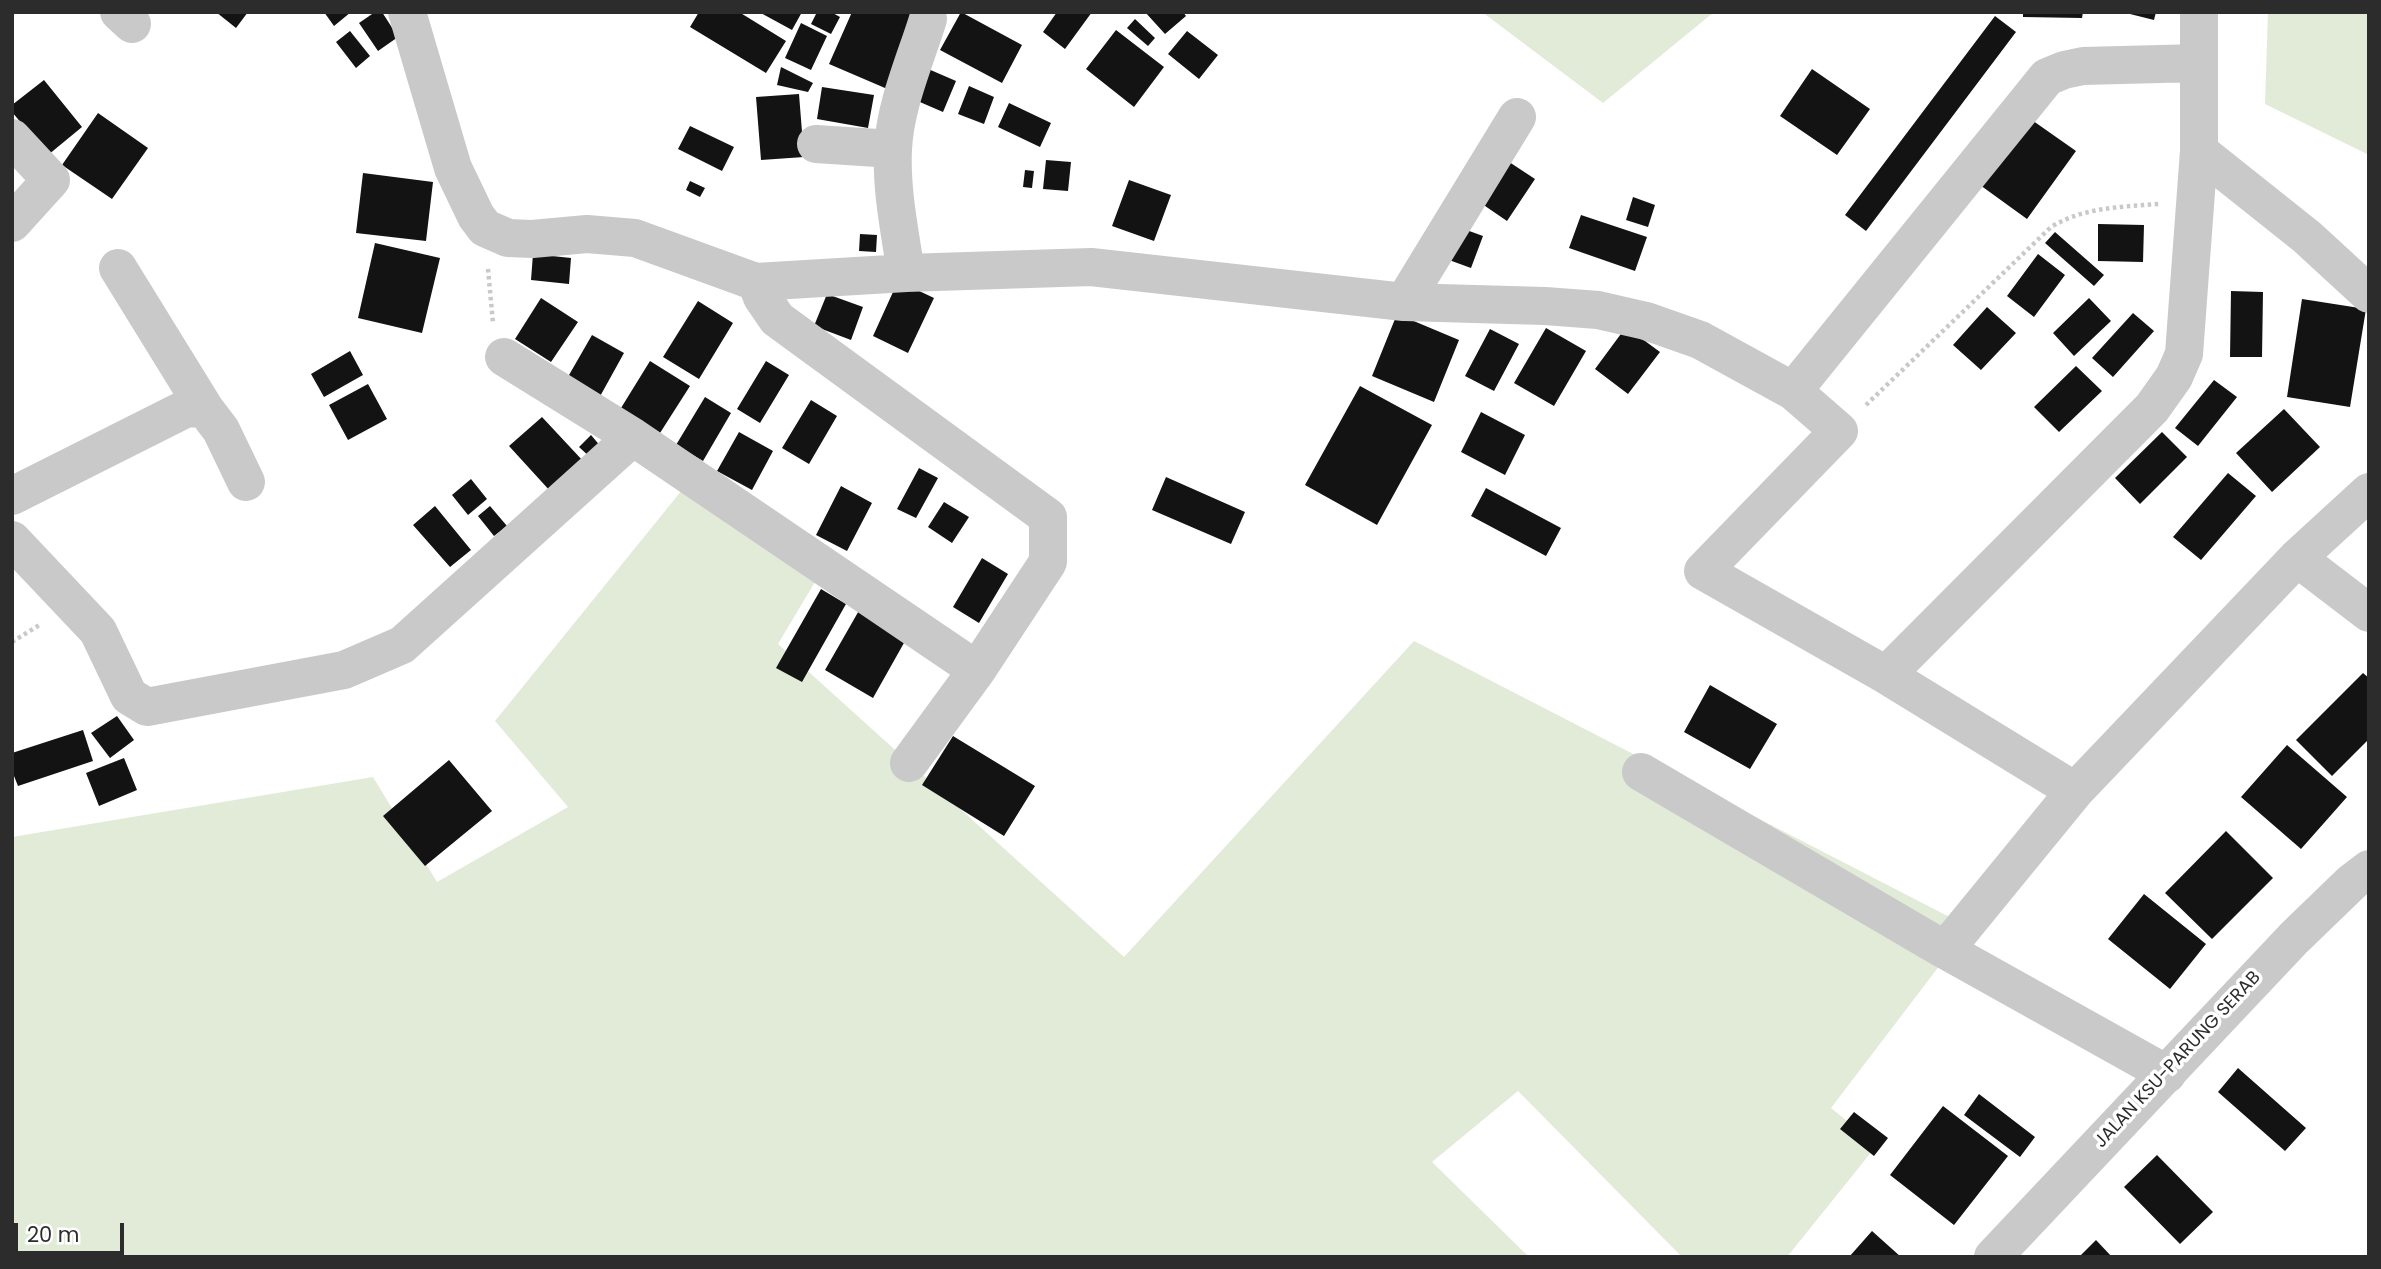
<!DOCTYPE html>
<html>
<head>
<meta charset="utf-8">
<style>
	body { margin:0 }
	#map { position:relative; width:2381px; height:1269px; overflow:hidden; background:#fff; font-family:Poppins,sans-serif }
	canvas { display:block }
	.frame { position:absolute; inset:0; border:14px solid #2c2c2c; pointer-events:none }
	.scale { position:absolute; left:14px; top:1223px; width:110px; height:32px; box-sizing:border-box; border:4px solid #2c2c2c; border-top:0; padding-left:9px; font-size:21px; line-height:24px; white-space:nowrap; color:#2c2c2c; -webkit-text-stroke:5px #fff; paint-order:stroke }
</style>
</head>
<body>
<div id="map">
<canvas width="2381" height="1269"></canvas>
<div class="frame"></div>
<div class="scale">20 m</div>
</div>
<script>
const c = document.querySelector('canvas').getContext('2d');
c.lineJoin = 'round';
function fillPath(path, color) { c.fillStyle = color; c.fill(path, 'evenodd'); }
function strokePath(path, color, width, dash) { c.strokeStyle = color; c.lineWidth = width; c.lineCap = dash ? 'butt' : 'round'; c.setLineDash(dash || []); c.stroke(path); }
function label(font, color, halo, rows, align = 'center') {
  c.font = font + ' Poppins,sans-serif'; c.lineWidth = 7; c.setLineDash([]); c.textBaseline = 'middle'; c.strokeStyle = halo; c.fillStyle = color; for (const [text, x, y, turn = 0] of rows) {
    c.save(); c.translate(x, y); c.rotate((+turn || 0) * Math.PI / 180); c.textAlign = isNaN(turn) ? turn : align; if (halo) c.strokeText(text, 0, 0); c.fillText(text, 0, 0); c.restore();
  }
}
fillPath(new Path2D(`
	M1482,12H1714L1603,103Z
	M2268,12H2369V155L2265,104Z
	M699,469L834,550L778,644L1124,957L1414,641L1969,927L1831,1108L1877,1145L1787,1257H1682L1518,1091L1432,1162L1529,1257H12V837L373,777L437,882L568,807L495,721Z`), '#e2ebd8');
fillPath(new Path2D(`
	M216,12H248L236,28Z
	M324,12H351L334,26Z
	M375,12H382L398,37L378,51L359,23Z
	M699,12H739L786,41L766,73L690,27Z
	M759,12H802L792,30Z
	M817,12H831L840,17L831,34L811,24Z
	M852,12H919L892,91L829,64Z
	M961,12L1022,45L1002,83L940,50Z
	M1057,12H1092L1065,49L1043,32Z
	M1145,12H1183L1186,16L1165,34Z
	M2023,12H2083L2082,18L2023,17Z
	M2122,12H2156L2154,20Z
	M1995,16L2016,32L1866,231L1845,215Z
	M1135,19L1155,38L1148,46L1127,28Z
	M801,23L827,36L811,70L785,58Z
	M1116,30L1164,67L1134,107L1086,69Z
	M350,31L370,56L356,68L336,42Z
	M1187,31L1218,55L1199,79L1168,54Z
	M919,65L956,81L943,112L906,96Z
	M781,67L813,83L808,92L777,85Z
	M1812,69L1870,109L1837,155L1780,116Z
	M44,80L82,127L48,155L12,112V105Z
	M969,86L994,97L984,124L958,114Z
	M822,87L874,95L868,128L817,119Z
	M799,94L804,157L761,160L756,97Z
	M1009,103L1051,123L1040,147L998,127Z
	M98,113L148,148L112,199L62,165Z
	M2029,118L2076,151L2027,219L1980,185Z
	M690,126L734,147L722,171L678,149Z
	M1497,154L1535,179L1507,221L1469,195Z
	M1046,160L1071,162L1068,191L1043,189Z
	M1025,170L1034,171L1032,188L1023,187Z
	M363,173L433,182L426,241L356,233Z
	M1129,180L1171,195L1154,241L1112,226Z
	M690,181L705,188L700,197L686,190Z
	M1633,197L1655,205L1648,227L1626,220Z
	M1581,215L1647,237L1635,271L1569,248Z
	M1450,224L1483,236L1471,268L1438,256Z
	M2098,224L2144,225L2143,262L2098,261Z
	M2055,232L2104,275L2094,286L2045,243Z
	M860,234L877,235L876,252L859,251Z
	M375,243L440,258L422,333L358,318Z
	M533,254L571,258L569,284L531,280Z
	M2038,254L2065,275L2034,317L2007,296Z
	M898,281L934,298L908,353L873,336Z
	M2231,291L2263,292L2262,357H2230Z
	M827,294L863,307L851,340L814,326Z
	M541,298L578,322L551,362L515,339Z
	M2089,298L2111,321L2074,356L2053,333Z
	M2302,299L2366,309L2350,407L2287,397Z
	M698,301L733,323L699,379L663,357Z
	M1987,307L2016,333L1981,370L1953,345Z
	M2133,313L2154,331L2113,377L2092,358Z
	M1397,314L1459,340L1434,402L1372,376Z
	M1626,327L1660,352L1628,394L1595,369Z
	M1546,328L1586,351L1554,406L1514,383Z
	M1490,329L1519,344L1494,391L1465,376Z
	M592,335L624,353L598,400L565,382Z
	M350,351L363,375L324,397L311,374Z
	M650,361L690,386L660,433L621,408Z
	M766,361L789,375L760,423L737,409Z
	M2076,366L2102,391L2059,432L2034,407Z
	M2214,380L2237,397L2198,446L2175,428Z
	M368,384L387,419L348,440L329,405Z
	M1360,386L1432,425L1377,525L1305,485Z
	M705,397L731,413L703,461L676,445Z
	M811,400L837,416L809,464L782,448Z
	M2284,409L2320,447L2272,492L2236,453Z
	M1481,412L1525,435L1505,475L1461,452Z
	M542,417L584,462L551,492L509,446Z
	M739,432L773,451L752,490L717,471Z
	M2162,432L2187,457L2140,504L2115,478Z
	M591,435L602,448L591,458L579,447Z
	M919,468L938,478L916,518L897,509Z
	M2228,473L2256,496L2201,560L2173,537Z
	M1166,477L1245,512L1231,544L1152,510Z
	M471,479L487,499L468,515L452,495Z
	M841,486L872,503L847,551L816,535Z
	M1486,488L1561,528L1546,556L1471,516Z
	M944,502L969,517L952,543L928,527Z
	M435,506L471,550L450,567L413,525Z
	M490,506L507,526L494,536L478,516Z
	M982,558L1008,574L979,623L953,607Z
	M821,589L846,604L802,682L776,668Z
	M861,607L909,634L873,698L825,670Z
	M2363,673L2369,678V739L2332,776L2296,740Z
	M1710,685L1777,724L1750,769L1684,732Z
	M117,716L134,740L110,758L91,733Z
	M83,730L93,761L18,786L12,771V753Z
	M953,736L1035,786L1004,836L922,785Z
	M2287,745L2347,797L2301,849L2241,797Z
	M124,758L137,790L99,806L86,773Z
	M449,760L492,811L425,866L383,816Z
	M2226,831L2273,878L2212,939L2165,893Z
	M2144,894L2206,944L2170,989L2108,939Z
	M2238,1068L2306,1128L2285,1151L2218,1092Z
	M1979,1094L2035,1137L2020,1157L1964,1115Z
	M1943,1106L2008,1156L1954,1225L1890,1175Z
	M1854,1112L1888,1138L1874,1156L1840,1129Z
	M2157,1155L2213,1212L2180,1244L2124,1187Z
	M1872,1231L1901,1257H1849Z
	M2096,1240L2112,1257H2079Z`), '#131313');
strokePath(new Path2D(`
	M488,269L493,323
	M1866,405L2051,227C2084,207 2121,207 2159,204
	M12,642L41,624`), '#c9c9c9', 4.5, [3.5, 3.5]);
strokePath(new Path2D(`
	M119,12L132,24
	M407,12L453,168L476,216L485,228L508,238L532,239L587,234L635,238L756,282L906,273L1091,267L1404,302L1545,306L1598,310L1646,321L1700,340L1793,391L2047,77L2064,70L2083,66L2199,63
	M2199,12V151L2307,237L2369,294
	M12,138L51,180L12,223
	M816,144L893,149
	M118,268L205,409
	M906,273C900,233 891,190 893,149C895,105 915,61 928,19
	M1404,302L1517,117
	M504,357L633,437L977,670L1048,562V517L777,319L762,297L756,282
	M1793,391L1839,431L1703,571L1886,675L2075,791L1945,950L2167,1074
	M12,496L187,408L205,409L221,430L246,482
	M12,540L98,631L129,696L147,707L344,670L402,645L633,437
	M2297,558L2369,613
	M1886,675L2152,408L2174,377L2184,354L2199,151
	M909,763L977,670
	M1641,772L1945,950
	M2075,791L2297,558L2369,492`), '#c9c9c9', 38);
strokePath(new Path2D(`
	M1993,1257L2294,938L2352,882L2369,869`), '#c9c9c9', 38);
label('18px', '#2c2c2c', '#fff', [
	["JALAN KSU-PARUNG SERAB",2178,1060,-47]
]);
</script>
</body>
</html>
